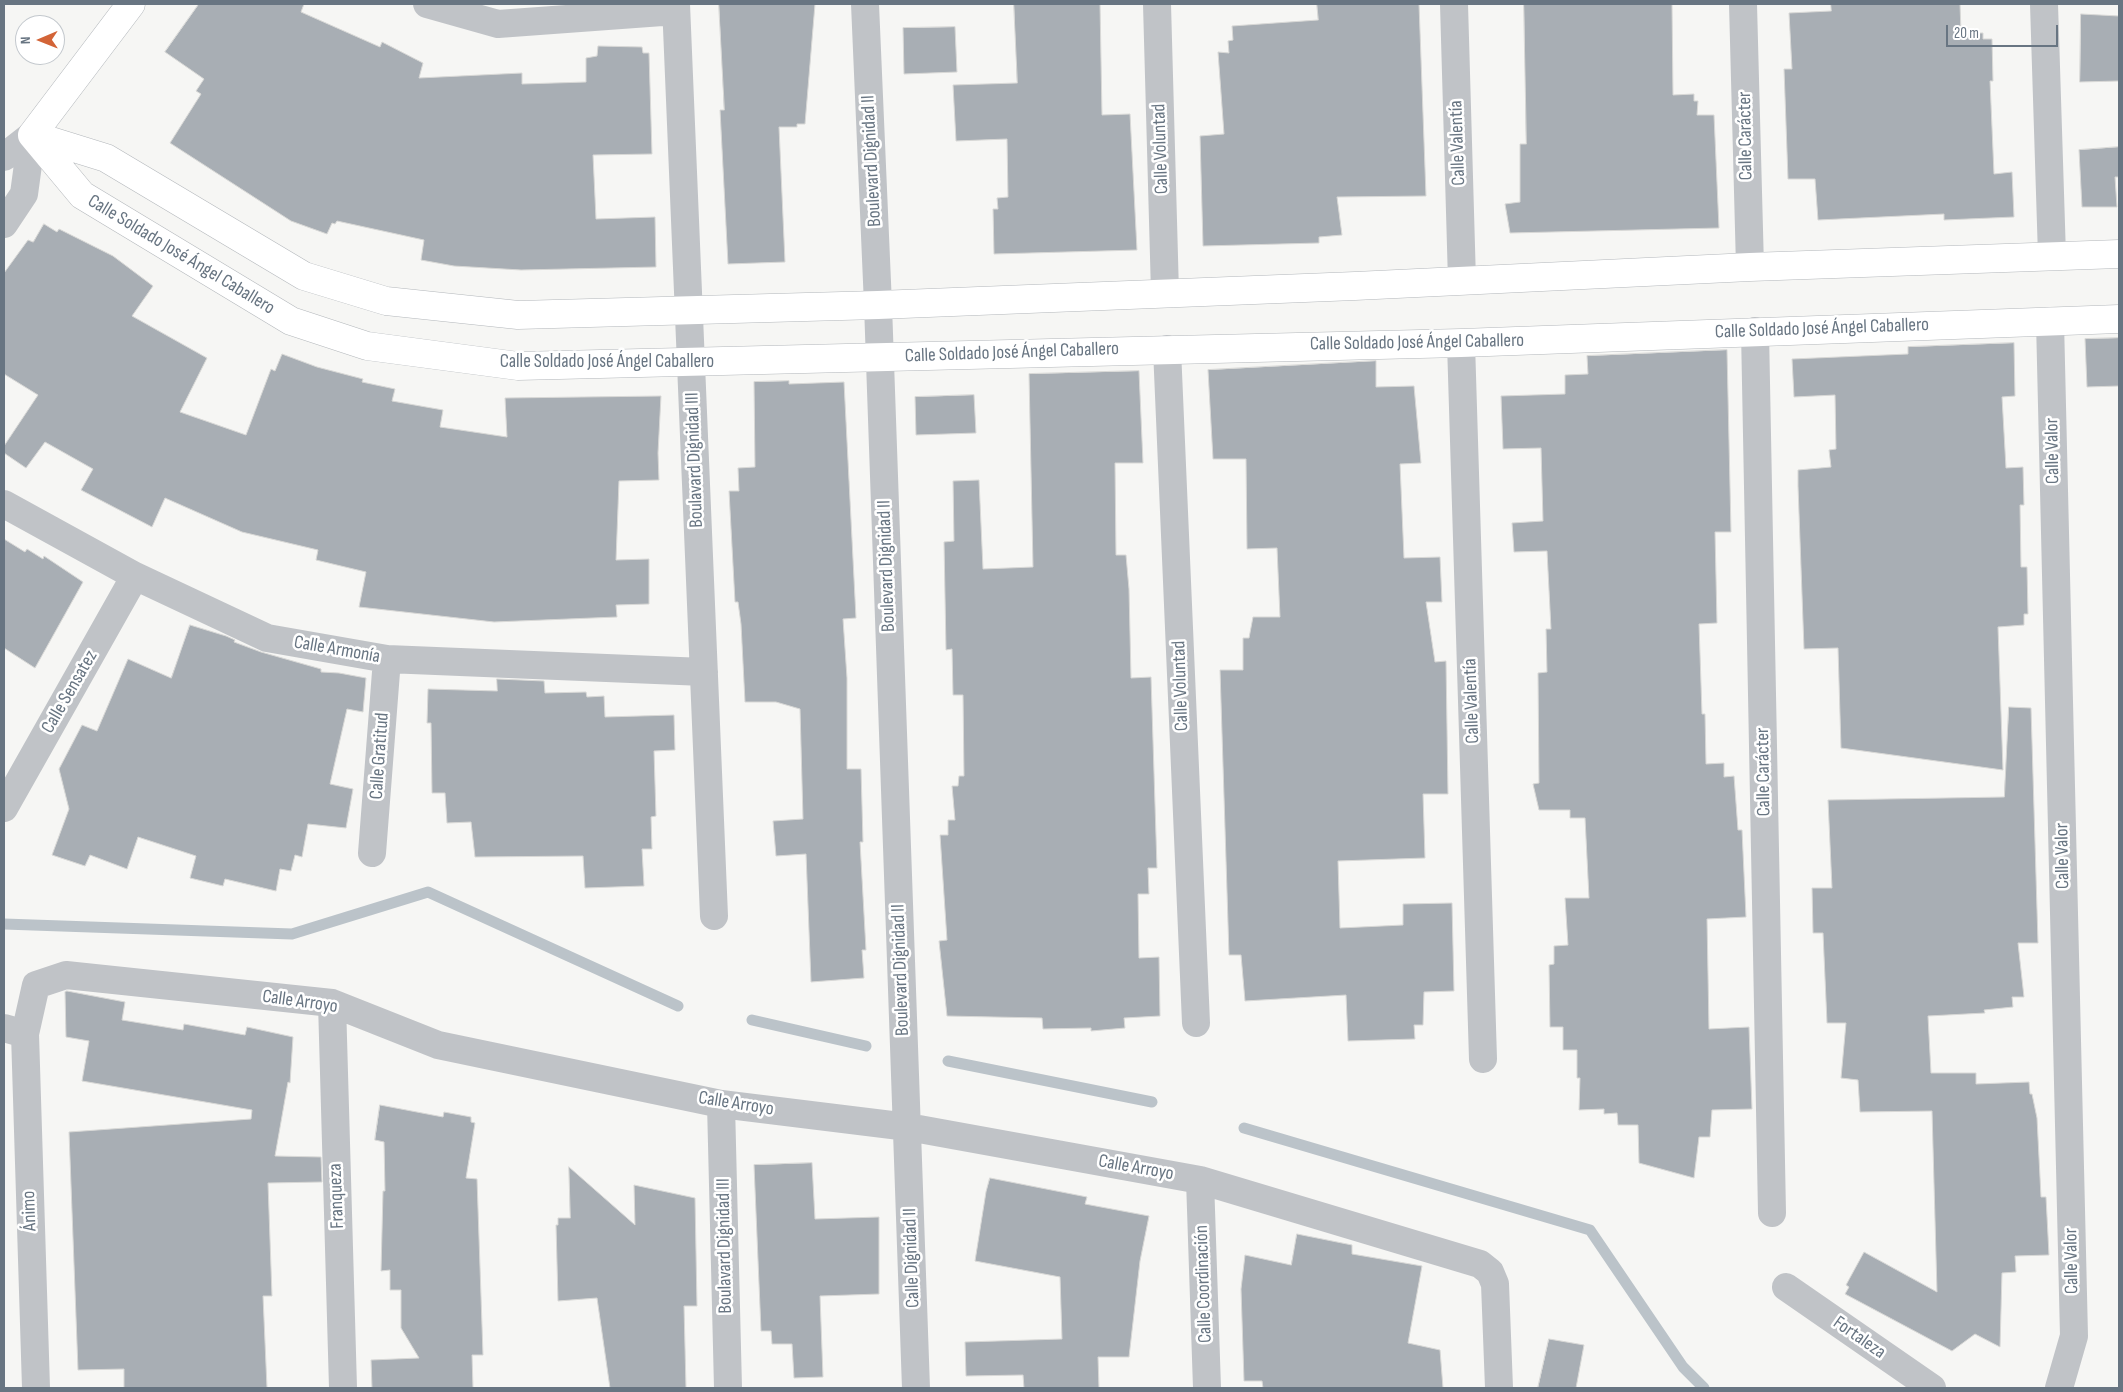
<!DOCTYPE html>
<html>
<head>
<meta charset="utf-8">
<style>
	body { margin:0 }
	#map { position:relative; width:2123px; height:1392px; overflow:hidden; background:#f6f6f4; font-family:"Sofia Sans Condensed",sans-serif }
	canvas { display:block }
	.frame { position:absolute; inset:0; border:5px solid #687582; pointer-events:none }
	.north { position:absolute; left:15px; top:15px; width:50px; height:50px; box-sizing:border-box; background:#fff; border:1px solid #c3c8cd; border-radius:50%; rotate:269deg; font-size:14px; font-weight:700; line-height:20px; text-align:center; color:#687582 }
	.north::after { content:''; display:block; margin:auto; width:18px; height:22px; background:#d36437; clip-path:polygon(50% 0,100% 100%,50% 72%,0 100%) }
	.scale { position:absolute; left:1946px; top:25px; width:112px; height:22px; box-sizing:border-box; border:2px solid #687582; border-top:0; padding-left:6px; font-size:15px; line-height:18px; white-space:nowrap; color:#687582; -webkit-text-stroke:4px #fff; paint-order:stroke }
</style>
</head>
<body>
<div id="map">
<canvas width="2123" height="1392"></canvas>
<div class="frame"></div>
<div class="north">N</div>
<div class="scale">20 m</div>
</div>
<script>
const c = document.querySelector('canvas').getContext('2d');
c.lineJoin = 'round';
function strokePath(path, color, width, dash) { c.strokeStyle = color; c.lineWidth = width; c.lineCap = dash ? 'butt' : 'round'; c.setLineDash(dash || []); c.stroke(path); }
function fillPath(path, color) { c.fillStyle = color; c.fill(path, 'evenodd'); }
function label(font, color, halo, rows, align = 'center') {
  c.font = font + ' "Sofia Sans Condensed",sans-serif'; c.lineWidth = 5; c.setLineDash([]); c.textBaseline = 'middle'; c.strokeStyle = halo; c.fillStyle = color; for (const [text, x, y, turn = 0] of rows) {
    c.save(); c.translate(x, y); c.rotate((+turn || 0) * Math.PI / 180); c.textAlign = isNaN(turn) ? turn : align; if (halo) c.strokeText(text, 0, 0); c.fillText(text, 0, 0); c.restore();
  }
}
strokePath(new Path2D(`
	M4,924L292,934L428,892L678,1006
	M752,1020L866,1046
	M948,1061L1152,1102
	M1244,1128L1590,1230L1683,1367L1704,1388`), '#bbc3c9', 11);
const building = new Path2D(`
	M199,4H304L301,12L380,47L382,42L423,63L419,78L522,73V84L586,82V58L597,56L598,46L642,47L643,53H649L652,154L593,155L596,219L655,217L656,267L521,270L454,266L421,260L424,240L337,221L335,224L332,223L327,234L291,221L170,143L201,94L196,91L204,79L165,52Z
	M719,4H815L805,124H797V127H779L785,262L728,264L720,110H724Z
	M1014,4H1100L1102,115L1130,114L1137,250L994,254L993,209H998L997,198L1008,197L1007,139L956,141L953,85L1017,83Z
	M1317,4H1419L1426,196L1337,197L1342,235L1319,237V243L1203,246L1200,136L1224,134L1218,52L1229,53L1228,41L1233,40L1232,26L1318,20Z
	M1524,4H1672L1673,95L1694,94V101H1698L1697,115H1714L1719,228L1510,233L1505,204L1520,202V144H1526Z
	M1831,4H1960L1961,33H1983V39H1992L1993,81H1990L1994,174L2012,172L2014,217L1944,220V214L1818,220L1815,179H1788L1784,69H1792L1789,13L1831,11Z
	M2081,14L2119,16V81L2080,82Z
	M955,27L957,72L904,74L903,28Z
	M2119,147V177H2115L2117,207H2082L2079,150Z
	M44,224L57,232L59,229L113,256L153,286L132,316L207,358L180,412L246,435L271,369L275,371L282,354L317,367L363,379L362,382L395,389L392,401L443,410L440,427L507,437L505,398L661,396L658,453L659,480L619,481L616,560L649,559V604L616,605L617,617L494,622L359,607L366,572L316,560L318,550L242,532L165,498L152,527L81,490L93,469L45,442L26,468L4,453V446L38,395L4,374V273L28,240L33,242Z
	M2119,338V386L2087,387L2085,339Z
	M2014,343L2015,396L2002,397L2006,468L2023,467L2024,505H2020L2021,567H2027L2028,614H2024V625L1998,627L2003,770L1841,748L1838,648L1804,649L1798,486V470L1831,467L1829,450L1836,449L1835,395L1794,397L1792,359L1908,354V347Z
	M1727,350L1731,532H1715L1717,623L1699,624L1702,714H1705L1706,764L1724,763V777L1734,776L1738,830H1742L1746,917L1707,919L1709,1029L1749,1027L1752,1109L1712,1110L1710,1137H1699L1694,1178L1639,1163L1638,1125H1618L1617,1113L1604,1114V1109L1579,1110L1580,1078H1577V1050H1563V1027H1550L1549,965L1554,964V946L1568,945L1565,898H1589L1585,818H1570V810H1539L1533,784L1539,783L1538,673L1547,672L1546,629H1551L1547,551L1514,552L1512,523L1543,521L1541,448L1503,449L1501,396L1565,394V375L1588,374L1587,356Z
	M1376,361V387L1414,386L1421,463L1400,464L1404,558L1440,557L1442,602H1426L1435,662L1446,661L1448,794H1423L1425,858L1338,861L1340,928L1403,925V904L1452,903L1454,991L1424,992L1423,1025H1414L1415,1039L1348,1041L1346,995L1245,1001L1241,955H1229L1220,670H1243V638H1249L1253,617H1280L1277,548L1247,549L1246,459H1213L1208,370Z
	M1139,371L1143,463H1115L1116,555H1126L1129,589L1131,678L1151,677L1157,868H1148L1149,894H1138L1139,958L1159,957L1160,1016L1124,1018L1125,1028L1091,1031V1028L1043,1029L1042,1018L947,1016L939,941L947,940L940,835H948V820H955L952,786H958L959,776H964L963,695H953L952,649L946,650L944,542L954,541L953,481L979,480L983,569L1033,567L1029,374Z
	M789,381V384L844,382L856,618L843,619L847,678V769H861L863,842H860L866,950H862L864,978L811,982L806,854L776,856L773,821L803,819L800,709L776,702H745L741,624L738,602H735L729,491H739L738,468L755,467L754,382Z
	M974,395L976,433L916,435L915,397Z
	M4,539L25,552L27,549L43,559L44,556L83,582L35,668L4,648Z
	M190,625L226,636L235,640L234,642L261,652L321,669V672L339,673L366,678L363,712L347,709L330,784L353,789L346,828L308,824L302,857L295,855L291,871L280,869L276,891L225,879L223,886L190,878L196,856L138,837L127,869L90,855L85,866L52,855L69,809L59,769L82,725L97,731L128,659L171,678Z
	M497,679L544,681L545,693L586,692L587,697L604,696L605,717L674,715L675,750L654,751L656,816L651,817L652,849H642L644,886L585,888L583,856L475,857L471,822L447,823L445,793H432L431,723H427L428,689L497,691Z
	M2009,707L2031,708L2038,943H2018L2024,997H2012L2013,1007L1984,1010L1985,1013L1928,1016L1931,1073H1976V1084L2029,1082L2030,1094H2032L2037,1118L2041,1197H2046L2049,1255L2015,1256L2016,1272L2002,1273L2000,1347L1975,1334L1952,1351L1845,1294L1849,1287L1846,1285L1864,1252L1937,1292L1932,1111L1860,1112L1858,1080L1841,1078L1846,1023H1827L1823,933H1813L1812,888H1832L1828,800L2004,797Z
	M67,991L125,1002L122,1020L183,1030L184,1024L245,1035L247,1027L293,1037L290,1083L288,1082L275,1156L321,1157L322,1182L268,1183L272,1296H263L267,1388H124V1369L78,1370L69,1132L251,1119L252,1110L82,1081L89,1041L66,1037L65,992Z
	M380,1105L443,1117L444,1112L471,1117V1122L475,1123L466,1178L477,1179L483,1355H472L473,1388H372L371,1360L419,1358L401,1328V1290H390V1270L381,1271L383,1191H385L384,1142L375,1140Z
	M812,1163L815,1219L879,1217V1294L820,1296L823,1377L794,1378L792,1344H772L771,1331H761L754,1165Z
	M569,1167L635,1225L634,1185L695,1198L697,1306H684L686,1388H610L597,1298L558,1301L556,1225H558V1218H570Z
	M990,1178L1087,1197L1085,1204L1149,1216L1140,1261L1129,1357H1098L1099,1388H1024L1023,1375L966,1376L965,1342L1062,1339L1060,1277L975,1261L986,1192Z
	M1297,1234L1352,1245V1254L1422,1266L1408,1343L1440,1350L1443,1388H1263L1262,1381H1244L1241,1289L1245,1255L1291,1265Z
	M1549,1339L1584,1345L1576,1388H1538Z`);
fillPath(building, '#a8aeb4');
strokePath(building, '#d8d8d6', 1);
const secondary = new Path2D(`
	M32,135L82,195L291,321L367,346L518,366L1461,343L2119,319
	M32,135L106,158L304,276L386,301L518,315L878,305L1355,286L1750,267L2119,254
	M32,135L131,4`);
strokePath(secondary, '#b3b7bb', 29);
strokePath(new Path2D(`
	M427,4L498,24L676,11
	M676,4L714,916
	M865,4L878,305L916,1388
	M1157,4L1165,293
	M1454,4L1462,281
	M1743,4L1750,267
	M2044,4L2052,256
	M4,157L32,135L24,194L4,224
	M2050,321L2074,1336L2059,1388
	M1755,331L1772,1213
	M1461,343L1483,1059
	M1167,349L1196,1023
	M4,504L135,576L267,638L387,659L704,672
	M4,808L135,576
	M372,853L387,659
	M332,1003L343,1388
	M4,1028L25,1034L36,985L66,975L332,1003L438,1045L721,1104L908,1127L1200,1180L1480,1264L1490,1272L1495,1284L1499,1388
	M25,1034L36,1388
	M721,1104L728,1388
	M1200,1180L1207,1388
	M1786,1287L1932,1388`), '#c0c3c7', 28);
strokePath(secondary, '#fff', 28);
label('19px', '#687582', '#fff', [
	["Calle Carácter",1746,136,-91],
	["Calle Valentía",1458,143,-92],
	["Calle Voluntad",1161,149,-92],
	["Boulevard Dignidad II",872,161,-93],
	["Calle Soldado José Ángel Caballero",181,255,31],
	["Calle Soldado José Ángel Caballero",1822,329,-2],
	["Calle Soldado José Ángel Caballero",1417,343,-1],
	["Calle Soldado José Ángel Caballero",1012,353,-2],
	["Calle Soldado José Ángel Caballero",607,362],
	["Calle Valor",2053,451,-91],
	["Boulavard Dignidad III",695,460,-92],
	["Boulevard Dignidad II",887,566,-92],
	["Calle Armonía",337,650,10],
	["Calle Voluntad",1181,686,-92],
	["Calle Sensatez",70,692,-60],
	["Calle Valentía",1472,701,-92],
	["Calle Gratitud",380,756,-86],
	["Calle Carácter",1764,772,-91],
	["Calle Valor",2063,856,-91],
	["Boulevard Dignidad II",901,970,-92],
	["Calle Arroyo",300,1002,8],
	["Calle Arroyo",736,1104,9],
	["Calle Arroyo",1136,1168,10],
	["Franqueza",337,1196,-92],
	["Ánimo",30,1211,-92],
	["Boulavard Dignidad III",725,1246,-91],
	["Calle Dignidad II",912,1258,-92],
	["Calle Valor",2072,1261,-91],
	["Calle Coordinación",1204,1284,-92],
	["Fortaleza",1859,1338,35]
]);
</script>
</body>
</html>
